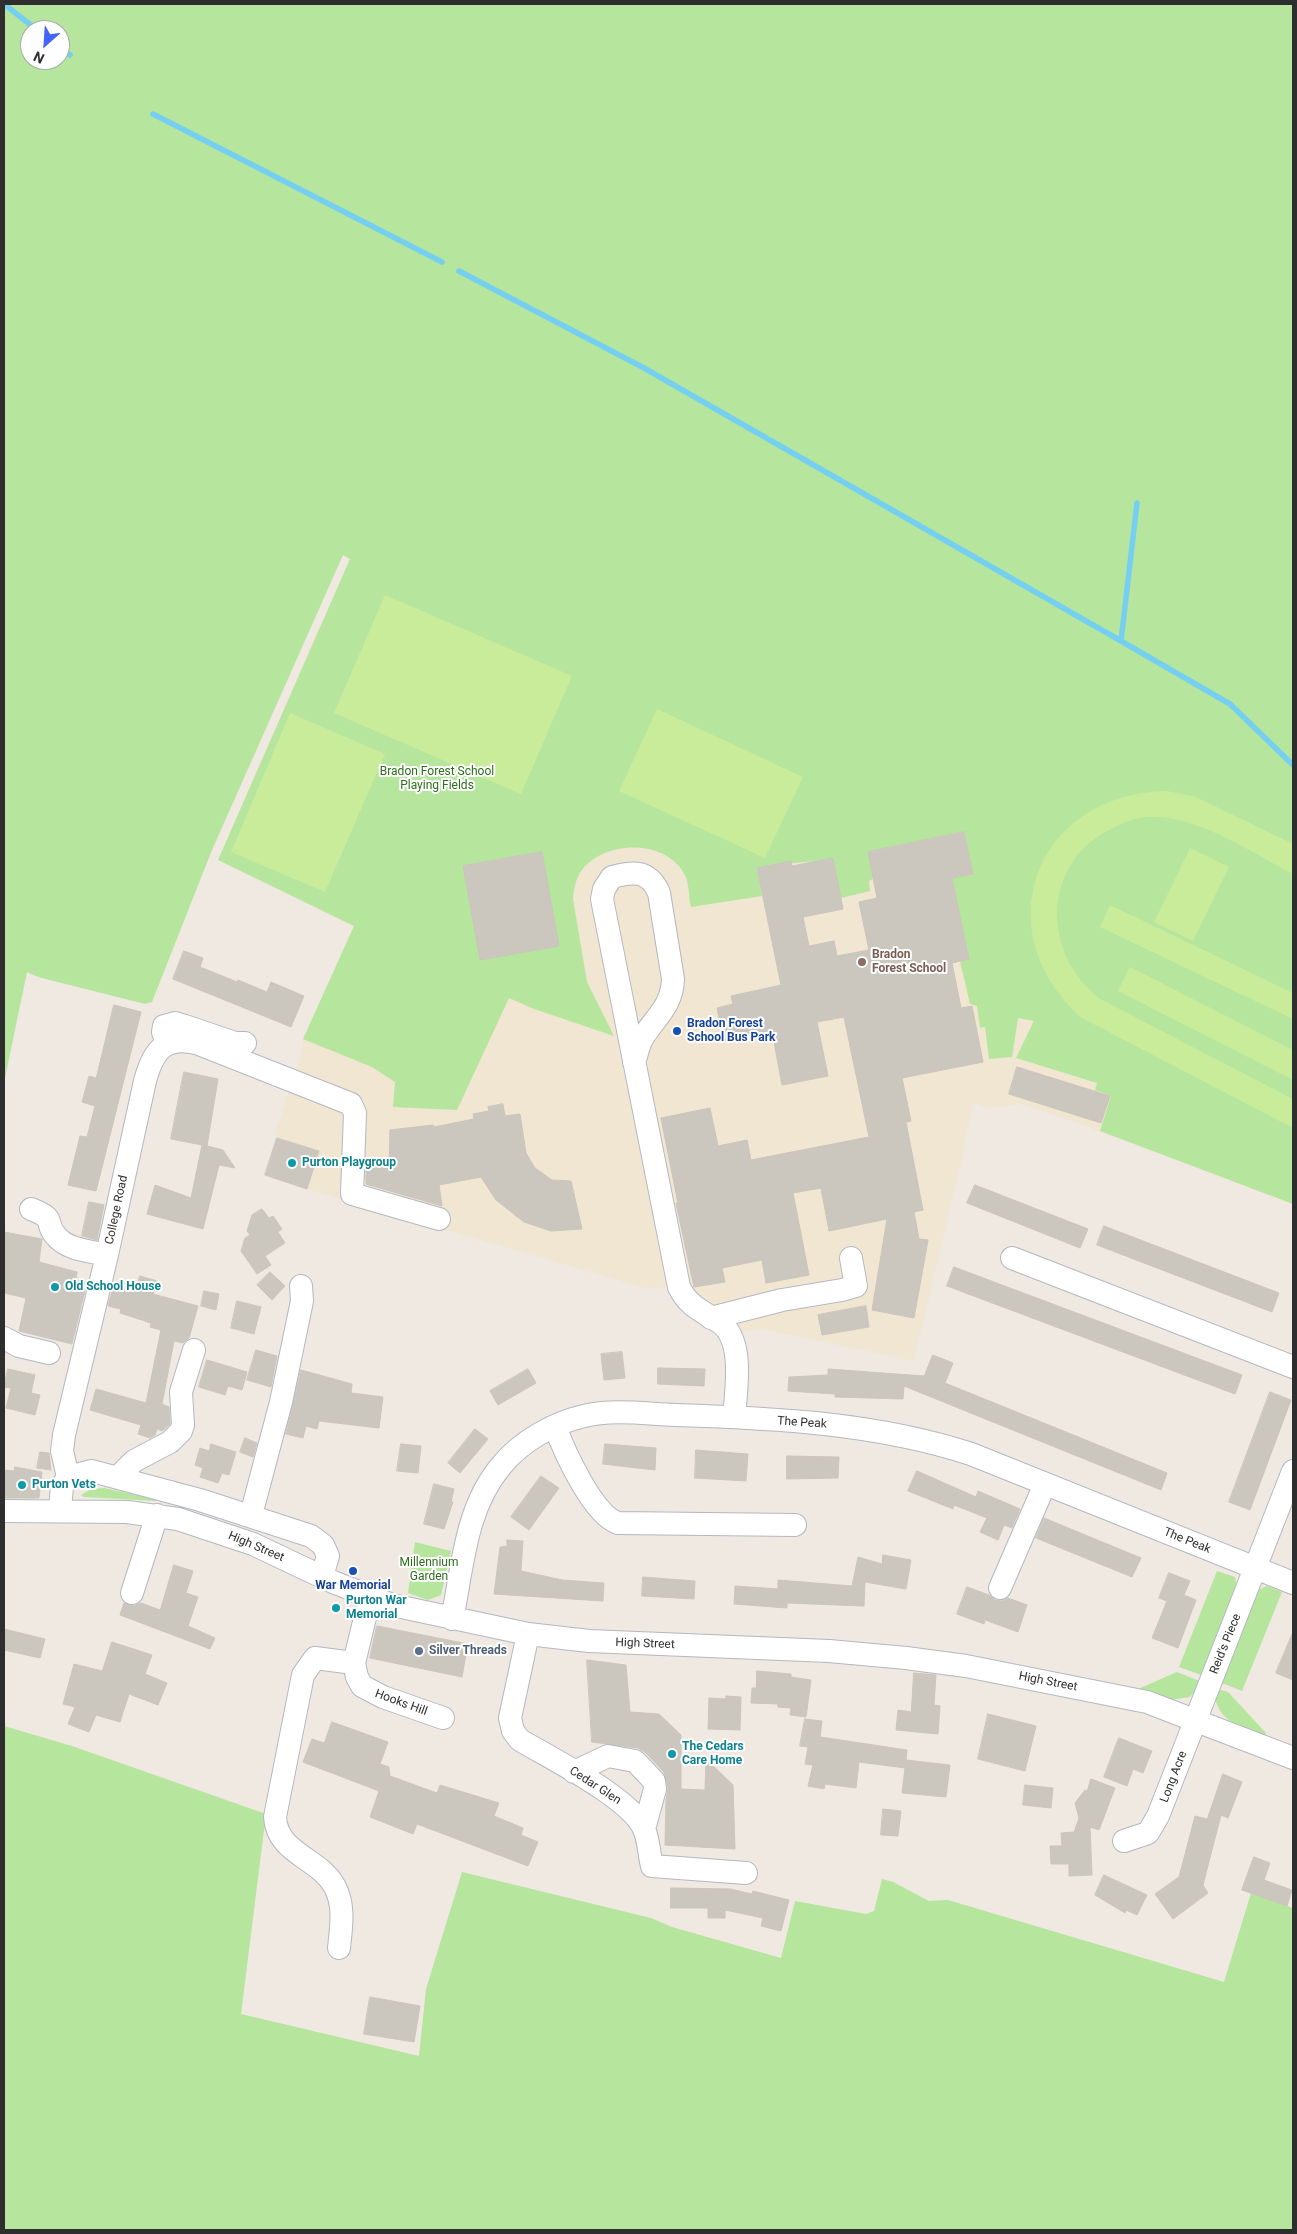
<!DOCTYPE html>
<html>
<head>
<meta charset="utf-8">
<style>
	body { margin:0 }
	#map { position:relative; width:1297px; height:2234px; overflow:hidden; background:#efe9e1; font-family:Roboto,sans-serif }
	canvas { display:block }
	.frame { position:absolute; inset:0; border:5px solid #2e2e2e; pointer-events:none }
	.north { position:absolute; left:20px; top:20px; width:50px; height:50px; box-sizing:border-box; background:#fff; border:1px solid #ababab; border-radius:50%; rotate:206deg; font-size:14px; font-weight:700; line-height:20px; text-align:center; color:#2e2e2e }
	.north::after { content:''; display:block; margin:auto; width:18px; height:22px; background:#4264fb; clip-path:polygon(50% 0,100% 100%,50% 72%,0 100%) }
</style>
</head>
<body>
<div id="map">
<canvas width="1297" height="2234"></canvas>
<div class="frame"></div>
<div class="north">N</div>
</div>
<script>
const c = document.querySelector('canvas').getContext('2d');
c.lineJoin = 'round';
function fillPath(path, color) { c.fillStyle = color; c.fill(path, 'evenodd'); }
function strokePath(path, color, width, dash) { c.strokeStyle = color; c.lineWidth = width; c.lineCap = dash ? 'butt' : 'round'; c.setLineDash(dash || []); c.stroke(path); }
function label(font, color, halo, rows, align = 'center') {
  c.font = font + ' Roboto,sans-serif'; c.lineWidth = 4; c.setLineDash([]); c.textBaseline = 'middle'; c.strokeStyle = halo; c.fillStyle = color; for (const [text, x, y, turn = 0] of rows) {
    c.save(); c.translate(x, y); c.rotate((+turn || 0) * Math.PI / 180); c.textAlign = isNaN(turn) ? turn : align; if (halo) c.strokeText(text, 0, 0); c.fillText(text, 0, 0); c.restore();
  }
}
fillPath(new Path2D(`
	M319,627L902,641L1293,1204L1088,1127L1020,1104L990,1108L973,1103L962,1159L914,1361L762,1329L719,1335L685,1314L666,1287L645,1288L307,1189L319,1151L277,1138L275,1133L301,1057L303,1039L354,927L218,860Z`), '#f0e6d1');
fillPath(new Path2D(`
	M4,4H1293V1204L1100,1131L1111,1096L1095,1090L1097,1083L1016,1058L1034,1021L1018,1018L1012,1057L989,1059L985,1027L980,1028L977,1006L970,1004L960,961L969,959L952,878L973,874L964,832L868,852L873,879L869,881L870,891L841,898L833,858C808,863 783,863 757,868L762,896L691,907C689,899 689,888 687,880C672,838 602,838 580,873C575,881 574,890 573,899L587,982L614,1036L534,1009L509,998L457,1110L393,1107L395,1082L372,1067L303,1039L354,926L218,860L350,559L343,555L212,850L152,1002L145,1004L38,977L27,972L4,1083ZM30,30H60V60H30Z
	M104,1488L155,1499L156,1501L84,1497L81,1495L91,1489Z
	M415,1542L451,1551L441,1595L428,1600L408,1593Z
	M1217,1571L1235,1577L1237,1588L1204,1676L1179,1667Z
	M1267,1586L1282,1592L1242,1691L1217,1681L1258,1590Z
	M1177,1672L1202,1682L1190,1697L1170,1700L1138,1689Z
	M1214,1688L1228,1692L1266,1733L1265,1737C1238,1726 1215,1721 1214,1688Z
	M4,1726L72,1746L266,1814L241,2014L419,2056L426,1989L462,1872L651,1918L672,1927L781,1958L795,1901L866,1914L874,1911L882,1879L893,1882L929,1901L948,1900L1224,1982L1251,1893L1293,1908V2230H4Z`), '#b6e59e');
fillPath(new Path2D(`
	M385,595L572,676L521,794L334,713Z
	M657,709L803,777L765,858L619,791Z
	M290,713L385,754L325,892L231,852Z
	M1167,791L1196,797L1293,844V874C1256,855 1199,817 1157,817C1142,816 1126,821 1113,828C1041,861 1040,955 1102,1000L1293,1099V1128L1082,1018C984,931 1035,793 1167,791Z
	M1190,848L1229,867L1193,941L1154,922Z
	M1110,905L1293,993V1019L1100,927Z
	M1130,967L1293,1050V1080L1118,991Z`), '#c9ec9a');
strokePath(new Path2D(`
	M4,4L37,30
	M60,48L70,55
	M153,114L442,262
	M459,271L644,368L1121,641L1137,503
	M1121,641L1230,704L1293,765`), '#75cff0', 5.5);
const building = new Path2D(`
	M964,832L973,874L952,878L969,959L952,963L961,1008L972,1006L983,1062L902,1078L911,1121L906,1122L923,1210L914,1212L919,1239L928,1240L914,1318L872,1310L887,1219L829,1231L821,1188L793,1193L809,1275L766,1283L762,1260L722,1268L725,1282L694,1287L676,1203H678L661,1118L710,1108L718,1146L747,1140L751,1160L869,1137L844,1017L817,1022L828,1076L782,1085L772,1031L724,1041L717,1008L733,1004L731,996L781,985L757,868L791,861L792,866L833,858L843,909L803,917L809,946L834,941L837,956L869,950L859,902L877,898L868,852Z
	M542,852L559,946L480,960L463,866Z
	M184,951L203,958L200,967L237,982L238,980L267,992L271,982L304,996L291,1027L173,979Z
	M114,1005L141,1012L96,1191L68,1185L80,1136L87,1137L95,1106L82,1102L89,1076L96,1078Z
	M1017,1067L1110,1096L1101,1123L1009,1094Z
	M184,1072L218,1079L207,1146L223,1150L235,1168L219,1165L203,1229L147,1214L155,1185L191,1198L202,1145L171,1139Z
	M503,1104L505,1116L520,1114L526,1153L535,1168L552,1180L571,1181L582,1229L551,1231L524,1222L496,1200L481,1177L439,1185L442,1206L366,1184V1167L389,1168L390,1130L433,1125L434,1127L474,1119L473,1114L489,1111L488,1107Z
	M277,1138L319,1151L307,1189L265,1175Z
	M975,1185L1088,1229L1080,1248L967,1203Z
	M89,1202L104,1205L97,1240L82,1236Z
	M262,1209L269,1218L273,1216L282,1229L278,1232L285,1243L265,1256L271,1265L257,1274L241,1251L245,1238L250,1235L247,1231L252,1215Z
	M1104,1226L1279,1293L1272,1312L1097,1245Z
	M4,1232L42,1239L39,1262L77,1272L76,1280L87,1282L72,1344L19,1331L26,1298L4,1293Z
	M954,1267L1242,1375L1235,1394L947,1286Z
	M270,1272L285,1286L272,1300L257,1285Z
	M140,1276L157,1281L153,1294L198,1306L189,1338L183,1343L174,1341L162,1404L169,1407L170,1424L162,1431L157,1429L155,1435L150,1438L138,1434L141,1425L90,1410L96,1389L146,1403L161,1330L150,1327L151,1323L120,1313L121,1309L108,1306L113,1288L116,1289L117,1286L135,1291Z
	M204,1291L219,1294L216,1310L201,1306Z
	M237,1301L261,1307L254,1334L231,1328Z
	M866,1306L869,1327L822,1335L818,1315Z
	M256,1350L277,1356L271,1387L247,1380Z
	M622,1352L625,1378L604,1380L601,1354Z
	M933,1355L953,1363L945,1383L1167,1473L1161,1490L904,1386L903,1399L835,1397V1394L788,1391L789,1377L828,1375V1369L924,1376Z
	M207,1360L247,1372L242,1390L228,1386L225,1395L199,1387Z
	M658,1368L705,1369L704,1386L658,1384Z
	M8,1369L35,1375L31,1393L40,1395L35,1415L6,1408L11,1388L4,1387Z
	M528,1369L536,1383L498,1405L490,1391Z
	M301,1370L352,1384L351,1393L383,1397L379,1428L319,1421L317,1429L306,1426L303,1438L286,1434Z
	M1270,1392L1291,1400L1250,1510L1229,1502Z
	M475,1429L488,1439L460,1473L448,1463Z
	M245,1438L257,1443L253,1457L240,1452Z
	M211,1444L236,1452L229,1475L222,1473L218,1483L200,1477L203,1468L195,1465L200,1448L209,1451Z
	M401,1444L421,1446L418,1473L397,1471Z
	M605,1444L656,1448L655,1470L603,1464Z
	M696,1450L748,1454L746,1481L695,1478Z
	M40,1452L49,1453L51,1470L37,1468Z
	M787,1456L839,1457L838,1478L787,1479Z
	M15,1467L42,1472L39,1498H4V1470L14,1471Z
	M917,1471L976,1497L978,1491L1020,1509L1012,1528L1004,1525L998,1540L980,1532L987,1518L954,1505L953,1509L908,1491Z
	M541,1476L559,1488L529,1530L511,1517Z
	M434,1484L454,1489L451,1502H453L444,1529L424,1524Z
	M1044,1518L1141,1558L1132,1577L1036,1538Z
	M507,1540L523,1541L521,1571L562,1580L604,1583L603,1601L494,1594L500,1547L507,1546Z
	M883,1555L911,1560L906,1589L865,1582L864,1606L787,1603V1608L734,1604L735,1586L778,1589V1580L852,1586L858,1557L882,1564Z
	M174,1565L193,1571L186,1593L198,1597L188,1626L215,1638L210,1649L120,1615L124,1603L134,1606L141,1603L160,1610Z
	M1169,1573L1190,1581L1184,1595L1196,1600L1178,1648L1152,1638L1167,1601L1159,1598Z
	M643,1577L695,1581L694,1599L642,1596Z
	M967,1587L989,1595L995,1600L1002,1601L1008,1598L1027,1605L1018,1632L985,1620L984,1624L957,1614Z
	M377,1626L468,1644L462,1677L370,1658Z
	M4,1629L45,1639L40,1658L4,1650Z
	M1293,1632V1680L1276,1673Z
	M112,1642L152,1655L145,1674L167,1683L158,1705L129,1694L120,1722L96,1715L89,1732L68,1724L75,1707L63,1704L74,1664L102,1671Z
	M587,1660L626,1665L630,1712L659,1714L681,1735V1789L705,1790L706,1759L733,1785L735,1849L665,1845L666,1800L668,1788L664,1772L645,1752L638,1748L592,1742Z
	M757,1671L791,1674V1677L811,1680L806,1717L790,1715L791,1708L778,1707V1704L751,1703L752,1688H756Z
	M914,1673L936,1675L934,1705L940,1706L938,1734L896,1730L898,1710L911,1712Z
	M726,1696L741,1697L740,1730L708,1729L709,1698L726,1699Z
	M988,1714L1036,1726L1025,1771L978,1759Z
	M805,1719L822,1721L820,1737L907,1750L906,1760L950,1765L946,1797L902,1793L905,1768L859,1762L856,1788L825,1784L824,1789L808,1786L813,1765L805,1764L808,1747L800,1746Z
	M332,1722L388,1742L380,1764L389,1767L390,1776L437,1793L440,1785L499,1803L494,1816L523,1828L521,1835L538,1842L528,1866L417,1824L413,1834L370,1817L379,1791L303,1762L312,1739L324,1743Z
	M1119,1738L1152,1751L1143,1773L1133,1769L1127,1786L1104,1777Z
	M1223,1774L1242,1782L1228,1818L1221,1815L1203,1885L1208,1893L1173,1919L1155,1894L1179,1877L1195,1816L1207,1819Z
	M1091,1779L1115,1788L1099,1830L1090,1827L1092,1875L1069,1876V1864H1051L1050,1846H1062L1061,1833L1074,1832L1079,1818L1075,1803L1085,1790L1087,1791Z
	M1025,1785L1053,1788L1051,1808L1023,1805Z
	M883,1809L901,1811L898,1836L881,1835Z
	M1254,1857L1270,1863L1264,1880L1292,1890L1287,1906L1242,1890Z
	M1104,1875L1147,1895L1137,1915L1126,1910L1125,1913L1095,1895Z
	M671,1888L730,1889L752,1894L753,1891L789,1900L781,1931L761,1926L763,1918L725,1910V1918H708V1908H671Z
	M370,1997L420,2006L414,2042L364,2034Z`);
fillPath(building, '#cbc7bf');
strokePath(building, '#cbc5ba', 1);
const minor = new Path2D(`
	M167,1044L163,1032L164,1026L175,1023L185,1026L235,1043H245
	M634,1062C637,1055 638,1046 642,1039C655,1017 672,1007 673,979L659,893C649,870 634,871 612,877L604,889L602,899L679,1287C688,1306 702,1311 719,1322C745,1339 736,1390 734,1417
	M31,1209C59,1220 43,1222 56,1236C67,1250 91,1251 107,1255
	M1012,1258L1293,1367
	M711,1318L782,1300L842,1290L856,1286L851,1258
	M4,1338L19,1346L49,1353
	M555,1426C564,1451 593,1515 618,1523L795,1525
	M119,1476L134,1461L170,1442L181,1431L183,1425L181,1392L194,1350
	M68,1477L62,1451L64,1435L107,1255L145,1081C153,1051 165,1034 199,1044L351,1104L355,1113L352,1194L439,1219
	M60,1510L62,1486L68,1477L92,1471L200,1500L311,1536L323,1545L328,1556L322,1576
	M4,1511L127,1512L178,1519L253,1544L333,1582L392,1605L528,1634L589,1641L829,1651L906,1658L966,1666L1147,1702L1293,1758
	M251,1515L281,1402L302,1301L301,1286
	M1000,1588L1045,1484
	M132,1593L157,1515
	M370,1597L354,1663L357,1677L362,1686L383,1697L443,1718
	M452,1619C463,1566 465,1509 501,1466C521,1441 554,1423 584,1416C613,1409 646,1414 675,1415C774,1418 876,1423 971,1454L1293,1583
	M528,1634L510,1718L513,1731L520,1740C550,1758 631,1798 644,1829C649,1840 649,1855 652,1866L746,1873
	M574,1772L608,1756L635,1761L654,1781L655,1789L644,1829
	M1124,1841L1148,1833L1158,1816L1293,1471
	M339,1948C341,1928 345,1906 335,1887C320,1858 277,1854 275,1817L303,1675L315,1658L354,1663`);
strokePath(minor, '#b4b7c1', 24);
strokePath(minor, '#fff', 22);
for (const [x, y, r, color] of [
	[862,962,5,"#8d6e63"],
	[677,1031,5,"#1a4fb4"],
	[292,1163,5,"#0f9aa8"],
	[55,1287,5,"#0f9aa8"],
	[22,1485,5,"#0f9aa8"],
	[353,1571,5,"#1a4fb4"],
	[336,1608,5,"#0f9aa8"],
	[419,1651,5,"#5c6f8a"],
	[672,1754,5,"#0f9aa8"]
]) { const dot = new Path2D(); dot.arc(x, y, r, 0, 2 * Math.PI); c.fillStyle = color; c.fill(dot); strokePath(dot, '#fff', 2); }
label('12px', '#2c6e1b', '#fff', [
	["Bradon Forest School",437,772],
	["Playing Fields",437,786],
	["Millennium",429,1563],
	["Garden",429,1577]
]);
label('bold 12px', '#785e54', '#fff', [
	["Bradon",872,955],
	["Forest School",872,969]
], 'left');
label('bold 12px', '#164399', '#fff', [
	["Bradon Forest",687,1024],
	["School Bus Park",687,1038],
	["War Memorial",353,1586,"center"]
], 'left');
label('bold 12px', '#0d838f', '#fff', [
	["Purton Playgroup",302,1163],
	["Old School House",65,1287],
	["Purton Vets",32,1485],
	["Purton War",346,1601],
	["Memorial",346,1615],
	["The Cedars",682,1747],
	["Care Home",682,1761]
], 'left');
label('12px', '#2e2e2e', '#fff', [
	["College Road",117,1210,-78],
	["The Peak",802,1423,4],
	["The Peak",1187,1541,22],
	["High Street",256,1547,23],
	["High Street",645,1644,2],
	["Reid's Piece",1226,1644,-68],
	["High Street",1048,1682,11],
	["Hooks Hill",401,1703,20],
	["Long Acre",1174,1777,-69],
	["Cedar Glen",595,1786,33]
]);
label('bold 12px', '#4e5e75', '#fff', [
	["Silver Threads",429,1651]
], 'left');
</script>
</body>
</html>
